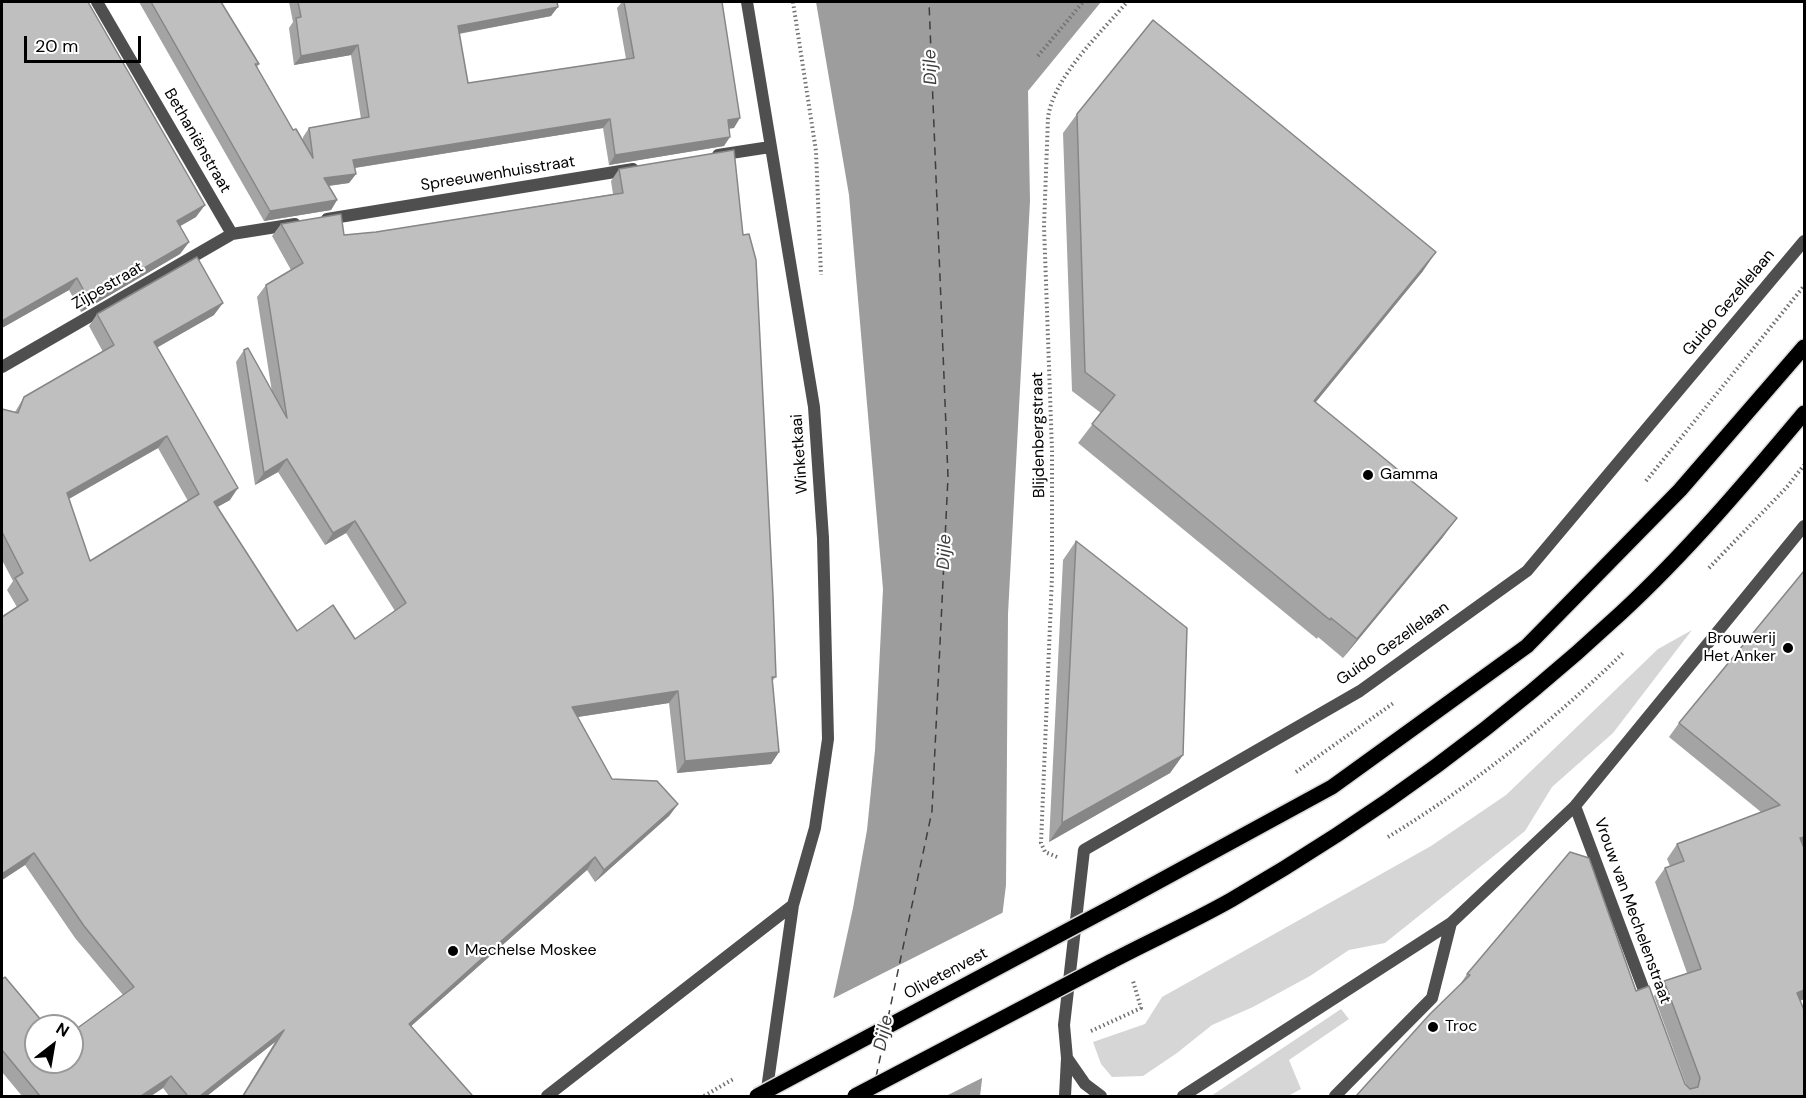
<!DOCTYPE html>
<html>
<head>
<meta charset="utf-8">
<style>
	body { margin:0 }
	#map { position:relative; width:1806px; height:1098px; overflow:hidden; background:#fff; font-family:"DM Sans",sans-serif }
	canvas { display:block }
	.frame { position:absolute; inset:0; border:3px solid #000; pointer-events:none }
	.north { position:absolute; left:24px; top:1014px; width:60px; height:60px; box-sizing:border-box; background:#fff; border:2px solid #999; border-radius:50%; rotate:31deg; font-size:16px; font-weight:700; line-height:24px; text-align:center; color:#000 }
	.north::after { content:''; display:block; margin:auto; width:21px; height:27px; background:#000; clip-path:polygon(50% 0,100% 100%,50% 72%,0 100%) }
	.scale { position:absolute; left:24px; top:36px; width:117px; height:27px; box-sizing:border-box; border:3px solid #000; border-top:0; padding-left:8px; font-size:18px; line-height:21px; white-space:nowrap; color:#000; -webkit-text-stroke:4px #fff; paint-order:stroke }
</style>
</head>
<body>
<div id="map">
<canvas width="1806" height="1098"></canvas>
<div class="frame"></div>
<div class="north">N</div>
<div class="scale">20 m</div>
</div>
<script>
const c = document.querySelector('canvas').getContext('2d');
c.lineJoin = 'round';
function fillPath(path, color) { c.fillStyle = color; c.fill(path, 'evenodd'); }
function strokePath(path, color, width, dash) { c.strokeStyle = color; c.lineWidth = width; c.lineCap = dash ? 'butt' : 'round'; c.setLineDash(dash || []); c.stroke(path); }
function label(font, color, halo, rows, align = 'center') {
  c.font = font + ' "DM Sans",sans-serif'; c.lineWidth = 4.5; c.setLineDash([]); c.textBaseline = 'middle'; c.strokeStyle = halo; c.fillStyle = color; for (const [text, x, y, turn = 0] of rows) {
    c.save(); c.translate(x, y); c.rotate((+turn || 0) * Math.PI / 180); c.textAlign = isNaN(turn) ? turn : align; if (halo) c.strokeText(text, 0, 0); c.fillText(text, 0, 0); c.restore();
  }
}
fillPath(new Path2D(`
	M1692,630L1613,733L1552,787L1525,831L1385,943L1349,950L1310,976L1253,1007L1212,1025L1177,1053L1143,1076L1112,1077L1101,1064L1093,1042L1145,1024L1162,997L1431,846L1506,795L1658,649Z
	M1341,1009L1349,1019L1289,1060L1301,1089L1288,1096H1211Z`), '#d6d6d6');
fillPath(new Path2D(`
	M816,2H1101L1028,91L1030,201L1008,614L1006,885L980,1096H812L853,908L867,830L875,750L883,589L849,195Z`), '#9d9d9d');
fillPath(new Path2D(`
	M1006,911L986,1076L946,1096H809L830,1000Z`), '#fff');
strokePath(new Path2D(`
	M888,1018L932,811L948,477L929,2
	M876,1077L885,1035`), '#3e3e3e', 1.5, [8, 6]);
const primary = new Path2D(`
	M1121,902L1332,787L1527,646L1680,490L1804,347
	M1110,962C1150,941 1192,922 1231,900C1371,819 1503,723 1621,613C1687,552 1746,482 1804,413`);
strokePath(primary, '#dbdbdb', 18);
strokePath(new Path2D(`
	M793,2L816,151L821,275
	M1038,56L1083,2
	M1646,481L1804,286
	M1709,568L1787,487L1804,465
	M1296,772L1395,702
	M1388,837C1473,785 1552,722 1623,653
	M1057,857L1045,852L1041,843L1052,576V451L1044,226L1048,118C1053,77 1101,33 1127,2
	M1091,1031L1141,1008L1133,981
	M704,1096L735,1078`), '#717171', 4, [1.5, 3]);
strokePath(new Path2D(`
	M97,2L232,234
	M747,2L814,407L823,538L828,739L815,828L793,905L766,1096
	M718,155L770,147
	M327,219L633,169
	M2,367L232,234L295,224
	M1575,806L1648,1001
	M1067,1058L1085,1084L1101,1096
	M547,1096L793,905
	M1065,1096L1067,1058L1064,1025L1084,850L1360,691L1527,571L1804,241
	M1183,1096L1451,923L1575,806L1804,526
	M1335,1096L1432,998L1451,923`), '#4f4f4f', 12);
strokePath(primary, '#000', 15);
const primaryBridge = new Path2D(`
	M757,1096L1121,902
	M855,1096L1110,962`);
strokePath(primaryBridge, '#dbdbdb', 18, []);
strokePath(primaryBridge, '#000', 15);
fillPath(new Path2D(`
	M2,2L196,217L180,226L189,242L180,254L81,312L69,290L2,328Z
	M139,2H221L259,64L257,67L293,130L303,141V137L309,128L361,119L351,55L294,65L289,28L293,22L289,2H557L551,16L459,34L468,83L626,59L617,8L622,2H722L734,128H729L724,146L609,165L603,128L355,168L356,174L349,183L329,186L337,200L331,210L264,221Z
	M1077,114L1423,271L1316,402L1443,537L1343,658L1318,637L1317,639L1078,443L1101,413L1072,391L1063,133Z
	M619,169L776,677L772,681L779,752L771,764L677,773L669,703L578,717L612,779L678,804L669,816L595,882L587,870L411,1026L471,1096H242L275,1042L207,1096H169L163,1088L151,1096H22L2,1072V979L36,1062L123,995L75,938L25,865L2,880V617L17,607L7,590L13,581L2,560V409L15,412L24,397L103,352L89,326L97,314L214,315L157,347L230,500L217,507L297,631L355,639L395,611L346,533L325,545L278,472L255,485L236,362L244,350L272,392L257,297L266,285L291,270L272,236L281,224L344,235L376,232L613,194L611,181ZM158,448L188,501L90,561L69,499Z
	M1076,541L1183,755L1170,773L1049,842L1063,560Z
	M1804,571L1801,1001L1804,1096H1356L1459,986L1467,974L1636,991L1685,1084L1687,1087L1654,996L1664,981L1687,973L1655,882L1665,868L1670,866L1667,859L1677,844L1761,812L1669,737L1679,723Z`), '#a4a4a4');
fillPath(new Path2D(`
	M558,7L551,16L451,35L458,26Z
	M358,45L351,55L294,65L301,56Z
	M740,118L734,128L722,130L728,120Z
	M610,119L603,128L347,169L353,160Z
	M730,137L724,146L609,165L615,155Z
	M356,174L349,183L318,187L324,178Z
	M337,200L331,210L264,221L270,211Z
	M205,205L196,217L168,233L177,221Z
	M189,242L180,254L81,312L89,300Z
	M1436,252L1423,271L1301,420L1314,401Z
	M77,278L69,290L2,328V321Z
	M223,303L214,315L146,354L154,342Z
	M167,436L158,448L58,505L67,493Z
	M287,459L278,472L255,485L264,473Z
	M238,488L230,500L205,514L214,502Z
	M1457,518L1443,537L1343,658L1357,639Z
	M355,521L346,533L325,545L333,533Z
	M678,691L669,703L564,719L572,707Z
	M779,752L771,764L677,773L685,761Z
	M1183,755L1170,773L1049,842L1062,823Z
	M678,804L669,816L595,882L604,870Z
	M1804,837V850L1800,838Z
	M34,853L25,865L2,880V874Z
	M595,857L587,870L400,1036L409,1024Z
	M1804,990V999L1787,1008L1797,993Z
	M284,1030L275,1042L207,1096H200Z
	M171,1076L163,1088L151,1096H141Z`), '#868686');
const building = new Path2D(`
	M2,2H88L205,205L177,221L189,242L89,300L77,278L2,321Z
	M151,2H221L259,64H255L293,130L296,129L313,158L309,128L369,117L358,45L301,56L296,18L301,17L298,2H557L558,7L458,26L468,83L634,58L624,2H722L740,118L728,120L730,137L615,155L610,119L353,160L356,174L324,178L337,200L270,211Z
	M1153,20L1436,252L1314,401L1457,518L1357,639L1331,618L1330,620L1092,424L1115,395L1085,372L1077,114Z
	M734,150L743,235L749,234L756,260L773,596L776,677H772L779,752L685,761L678,691L572,707L612,779L657,781L678,804L604,870L595,857L409,1024L472,1095L471,1096H243L284,1030L200,1096H188L171,1076L141,1096H40L2,1050V979L5,977L46,1026H36V1062H72V1032L134,987L84,926L34,853L2,874V617L28,600L15,578L23,573L2,532V409L18,413L24,397L114,345L97,314L197,257L223,303L154,342L238,488L214,502L297,631L333,605L355,639L406,603L355,521L333,533L287,459L264,473L244,350L248,348L287,418L266,285L303,263L281,224L341,214L344,235L376,232L623,193L619,169ZM167,436L199,494L90,561L67,493Z
	M1076,541L1187,628L1183,755L1062,823Z
	M1804,571V837L1800,838L1804,848V990L1797,993L1804,1010V1096H1356L1430,1014L1470,975L1467,974L1570,852L1589,858L1636,991L1649,986L1685,1084L1690,1089L1698,1087L1700,1078L1664,981L1701,969L1665,868L1684,861L1677,844L1780,805L1679,723Z`);
fillPath(building, '#bfbfbf');
strokePath(building, '#868686', 1.5);
for (const [x, y, r, color] of [
	[1368,475,6,"#000"],
	[1788,648,6,"#000"],
	[453,951,6,"#000"],
	[1433,1027,6,"#000"]
]) { const dot = new Path2D(); dot.arc(x, y, r, 0, 2 * Math.PI); c.fillStyle = color; c.fill(dot); strokePath(dot, '#fff', 2); }
label('16px', '#000', '#fff', [
	["Bethaniënstraat",197,141,60],
	["Spreeuwenhuisstraat",498,174,-9],
	["Zijpestraat",108,286,-30],
	["Guido Gezellelaan",1729,303,-50],
	["Blijdenbergstraat",1039,435,-91],
	["Winketkaai",800,454,-94],
	["Guido Gezellelaan",1393,644,-35],
	["Vrouw van Mechelenstraat",1632,911,70],
	["Olivetenvest",946,974,-28]
]);
label('16px', '#000', '#fff', [
	["Gamma",1380,475],
	["Brouwerij",1776,639,"right"],
	["Het Anker",1776,657,"right"],
	["Mechelse Moskee",465,951],
	["Troc",1445,1027]
], 'left');
label('italic 18px', '#3e3e3e', '#fff', [
	["Dijle",931,67,-92],
	["Dijle",945,552,-87],
	["Dijle",884,1033,-78]
]);
</script>
</body>
</html>
